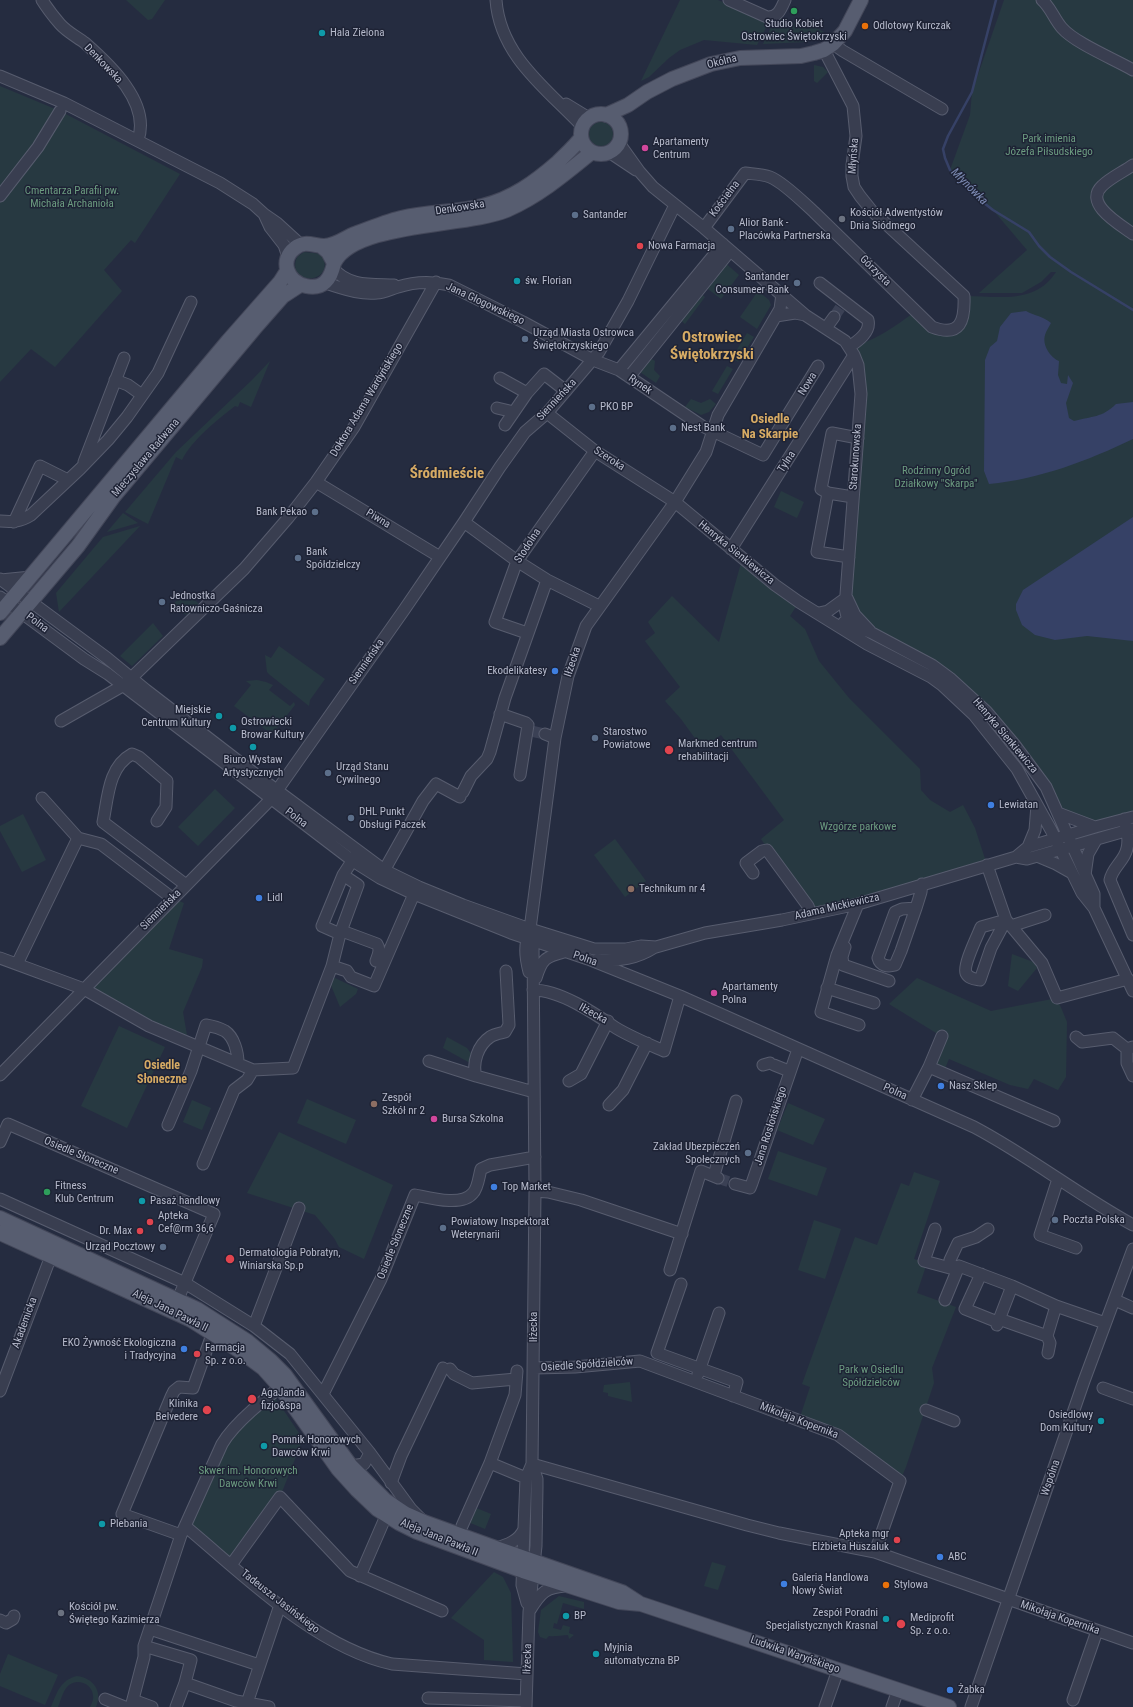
<!DOCTYPE html>
<html>
<head>
<meta charset="utf-8">
<style>
	body { margin:0 }
	canvas { display:block; background:#252c40 }
</style>
</head>
<body>
<canvas width="1133" height="1707"></canvas>
<script>
const c = document.querySelector('canvas').getContext('2d');
c.lineJoin = 'round';
function fillPath(path, color) { c.fillStyle = color; c.fill(path, 'evenodd'); }
function strokePath(path, color, width, dash) { c.strokeStyle = color; c.lineWidth = width; c.lineCap = dash ? 'butt' : 'round'; c.setLineDash(dash || []); c.stroke(path); }
function label(font, color, halo, rows, align = 'center') {
  c.font = font + ' "Roboto Condensed",sans-serif'; c.lineWidth = 3; c.setLineDash([]); c.textBaseline = 'middle'; c.strokeStyle = halo; c.fillStyle = color; for (const [text, x, y, turn = 0] of rows) {
    c.save(); c.translate(x, y); c.rotate((+turn || 0) * Math.PI / 180); c.textAlign = isNaN(turn) ? turn : align; if (halo) c.strokeText(text, 0, 0); c.fillText(text, 0, 0); c.restore();
  }
}
fillPath(new Path2D(`
	M126,0H165L152,19L148,20Z
	M680,0H718L769,22L757,45L704,40L680,50L669,58L649,77L641,81Z
	M1004,0H1133V817L1095,827L1058,813L1046,787L967,692L872,633L850,605L861,394L849,347C874,342 895,326 915,312L932,327L955,329L964,296C998,296 1035,305 1056,272H1051L1041,282L1022,293H979L1027,250L993,210L970,192L950,170L970,115L972,92Z
	M779,18H785L807,29L813,26L824,32L816,39L806,42L763,44L772,25Z
	M814,65L823,67L828,72L817,83L814,81Z
	M0,86L60,111L180,174L135,243L131,240L104,270L122,291L55,367L31,349L0,382Z
	M589 134a12 12 0 1 1 24 0a12 12 0 1 1-24 0Z
	M304,252L322,254C337,285 285,287 297,257Z
	M723,261L739,275L721,299L704,286Z
	M758,291L769,300L771,305L757,329L740,317Z
	M699,292L705,297L685,324L679,319Z
	M747,333L754,337L738,362L732,358Z
	M648,357L655,361L654,370L660,376L656,383L637,370Z
	M270,361L251,407L240,402L238,407L235,406C217,420 192,440 182,460L176,457L148,524L125,512L176,452L252,380Z
	M727,366L733,369L718,394L712,391Z
	M691,399L701,403L710,399L716,404L709,412L701,415L685,407Z
	M781,491L804,502L797,518L774,507Z
	M123,513L138,523L107,532Z
	M140,526L59,612L56,593L103,537Z
	M741,563L799,602L790,616L805,629L819,661L849,698L920,769L921,790L930,800L950,812L963,805L975,828L987,865L811,914L761,839L784,820L721,735L702,748L681,719L665,701L680,687L645,641L655,633L648,622L672,596L719,642Z
	M186,592L198,603V606L188,615L184,614L173,604Z
	M153,623L163,636L132,666L120,656Z
	M279,646L325,679L310,700L309,706L270,675L267,672L265,655L271,658Z
	M257,680L266,682L273,685L269,690L290,706L294,702L295,705L276,729L272,731L266,730L234,706L251,685L246,681Z
	M215,789L235,808L198,846L178,827Z
	M23,814L46,860L22,872L0,831V826Z
	M615,839L646,881L625,897L594,855Z
	M172,898L184,903L169,949L203,959L202,967L183,1012L188,1041L84,989Z
	M1012,954L1036,963L1037,968L1018,991L1008,986Z
	M333,977L358,989L356,994L340,1007L330,983Z
	M917,978L991,1011L1057,998L1067,1022L1066,1077L1058,1090L1034,1079L1028,1089L1010,1085L949,1059L943,1073L929,1067L941,1036L889,1004Z
	M119,1026L165,1047L127,1128L81,1106Z
	M447,1037L467,1048L473,1056L470,1063L443,1048Z
	M307,1099L356,1120L346,1144L297,1123Z
	M192,1100L211,1108L202,1130L183,1122Z
	M788,1103L825,1119L813,1145L777,1130Z
	M279,1132L393,1185L364,1259L339,1247L334,1238L315,1215L247,1193Z
	M778,1151L827,1168L817,1196L768,1179Z
	M914,1172L940,1181L914,1259L927,1263L917,1293L956,1307L932,1368L934,1383L906,1467L900,1481L838,1435L799,1420L810,1387L802,1384L855,1237L877,1245L901,1183L909,1186Z
	M814,1220L841,1229L825,1279L798,1270Z
	M630,1382L632,1402L608,1396V1393L603,1392L604,1385Z
	M272,1393L303,1439L280,1497L231,1565L185,1526L222,1444Z
	M474,1507L491,1514L485,1529L468,1522Z
	M712,1562L726,1566L718,1590L704,1586Z
	M494,1572L503,1577L511,1593L513,1662L484,1660V1640L451,1618Z
	M559,1596L584,1602V1609L563,1603L557,1624L554,1623L553,1628L561,1630L563,1625L570,1627L569,1633L574,1635L569,1639L568,1635C561,1635 556,1637 549,1636L546,1639L540,1637L538,1632L541,1610Z
	M8,1654L58,1675L45,1705L0,1686V1674Z
	M77,1676C93,1678 103,1691 96,1707H90C92,1703 94,1699 93,1695C92,1684 78,1678 69,1685C63,1690 61,1700 58,1707H51C57,1693 60,1680 77,1676Z`), '#273941');
fillPath(new Path2D(`
	M1026,311C1035,316 1043,316 1051,323C1049,327 1046,331 1045,335C1042,345 1050,357 1059,361L1058,375L1061,383L1067,384L1068,375L1073,383L1066,403L1069,418L1074,421C1092,416 1102,418 1116,404L1133,402V439C1087,461 1040,479 989,484L984,471L985,360L990,347L997,341L1000,327L1011,313Z
	M1133,517V641L1087,636L1055,640L1035,635L1022,625L1016,610V604L1023,590Z`), '#364166');
strokePath(new Path2D(`
	M996,0L972,92L948,136L943,149L945,158L950,170L970,192L993,210L1029,232L1039,246L1050,257L1071,272L1133,310`), '#364166', 2.5);
strokePath(new Path2D(`
	M834,317L842,305
	M531,731L545,734
	M718,1178L735,1184`), '#3b4155', 11, [11, 5.5]);
const minor = new Path2D(`
	M42,0C47,8 54,17 60,24C67,32 77,37 85,43C110,65 151,103 138,140
	M496,0C500,56 547,89 582,126
	M729,0L767,17C778,18 781,9 785,0
	M1042,0C1051,8 1054,19 1062,28C1075,43 1114,59 1133,70
	M833,44L843,51L942,109
	M0,76L64,103L220,183L253,204L264,214L277,223L300,244
	M566,104L589,118
	M619,143L639,171L653,187L704,228L805,315L845,341L854,355L858,365L861,394L845,608L851,634
	M609,152L636,170
	M1133,165C1123,172 1110,178 1102,186C1083,204 1121,225 1133,234
	M0,196L38,147L60,111
	M264,214L270,227L284,245L288,257
	M704,228L745,173C753,174 762,174 770,177C783,182 803,202 814,212L932,327C961,338 965,320 964,296L872,211L860,196L854,187L852,176V165L856,136L853,106L824,50
	M333,268C348,287 372,284 394,285
	M325,283C342,288 359,295 377,293C384,293 391,289 398,287C416,281 431,281 449,285L523,322L593,360L619,370L702,426L763,455L818,366
	M820,283L868,320C871,332 858,341 849,347
	M776,316L795,313L805,315
	M826,328L834,317
	M619,370L723,244
	M629,377L730,251
	M500,378L527,393
	M115,380L128,385L142,395
	M497,408L514,412
	M547,413L595,451L675,502L775,585L799,602L867,644L931,677L942,685L974,715L1017,769L1051,830L1082,893L1094,908L1133,991
	M505,425L527,393L544,374L566,391
	M84,462L124,358
	M316,482L440,557
	M828,493L821,489L832,433L858,438
	M0,521C12,522 20,522 31,515L80,469L108,440L127,417L158,373L191,302
	M14,522L40,466L68,480
	M464,522L517,561L547,580L599,606
	M731,549L854,355
	M849,557L817,552L828,493L853,497
	M0,579L107,658L146,690L259,777L384,870L419,887L463,905L530,929L594,949H626L641,946L656,947L705,933L782,920L858,904L1016,857L1028,847L1095,827L1133,817
	M1,580L31,577
	M0,597L84,659L108,674L353,861L380,878L414,894L511,933L588,959L680,996L974,1127C1029,1156 1078,1195 1133,1225
	M847,598L855,615L870,631
	M819,613L828,611L846,598
	M844,622L872,633L932,665L951,679L986,711L1014,744L1046,787L1094,894V908
	M527,633L495,622L517,561L595,451
	M500,714L526,723L528,725L520,775
	M61,721L124,685L244,569L288,518L316,482L354,427L436,282
	M545,734L555,738
	M463,792L471,776L487,759L490,752L505,698L547,580
	M42,798L78,838L101,844L172,898
	M1058,813L1095,827
	M1124,819C1127,831 1131,844 1124,856C1119,865 1112,870 1110,880L1133,935
	M157,821L166,807L167,781L139,757L132,754C108,767 108,798 103,822L186,885
	M1028,847L1035,830L1037,805
	M1037,856L1056,864L1072,873
	M1016,857L1027,859L1132,829
	M987,865L1006,920L991,948L980,980C975,979 969,979 966,973C963,965 977,937 981,927L1006,920L1042,963L1057,998L1128,979
	M753,873L746,863L762,851L767,850L808,906L811,914
	M1085,875L1088,854L1096,840
	M381,876L423,801L436,784L460,797
	M858,904L837,955L821,1012L859,1025
	M916,908L901,951L895,965C888,967 880,966 878,958L895,912L902,909Z
	M916,908L921,892L922,884
	M1011,926L1045,915
	M342,931L377,944C381,950 378,955 376,961
	M340,934L322,926L343,875L356,855
	M845,947L842,957L843,965L889,981
	M0,958L84,989L149,1026L253,1070L293,1068L332,966L340,934L358,885L343,875
	M597,960C620,961 636,959 655,947
	M17,964L78,838
	M332,966L347,971L351,977L374,986L414,894
	M506,971L509,1025L505,1032C501,1033 494,1034 490,1037C478,1045 472,1063 476,1076L534,1092
	M529,972C525,956 524,945 530,929L555,738L568,676L586,626L675,502L706,452L718,415L780,309L782,294
	M536,978C542,959 545,957 564,952
	M827,988L874,1003
	M533,990C560,990 594,1013 616,1028C631,1037 648,1044 664,1051L680,996
	M1076,1037L1082,1042L1113,1038L1127,1049L1133,1047
	M1127,1049V1063L1133,1076
	M429,1061L476,1076
	M763,1065L770,1063
	M774,1065L789,1071
	M929,1067L1054,1121
	M0,1075L271,799L404,610L464,522L500,467L525,432L547,413L599,352L628,301L675,205
	M569,1081L581,1074L608,1021
	M912,1100L929,1067L942,1036
	M609,1105L623,1090L647,1043
	M168,1125L191,1071L206,1025C212,1026 219,1028 225,1031C234,1037 238,1052 238,1063
	M0,1142L8,1124L214,1214L175,1306
	M203,1164L234,1090L247,1080L253,1070
	M714,1175L736,1101
	M1058,1179L1040,1235L1076,1248
	M735,1184L750,1188L752,1183L798,1049
	M535,1191L548,1192L581,1200L682,1234
	M0,1199L185,1283L254,1326L290,1354L370,1453L411,1509L421,1519
	M935,1229L924,1261L950,1268L959,1266L1012,1286L1056,1306L1105,1323
	M950,1268V1260L958,1243L976,1237L988,1229
	M670,1270L701,1171L718,1178
	M981,1274L965,1309L995,1321L999,1319L1047,1336
	M681,1284L657,1353L737,1382L733,1396
	M945,1300L959,1266
	M1115,1300L1133,1308
	M997,1325L1012,1286
	M254,1326L299,1208
	M1048,1353L1050,1343L1047,1336L1056,1306
	M534,1368L575,1367L640,1361L838,1435L900,1481L875,1552
	M450,1369L454,1374L472,1383L516,1379
	M698,1374L719,1313
	M1103,1388L1133,1399
	M0,1391L51,1256
	M323,1394L381,1279L415,1195C430,1198 462,1207 473,1193C478,1188 479,1176 481,1169L490,1165L535,1157
	M926,1410L954,1421
	M490,1463L526,1478
	M532,1464L747,1525L779,1533L875,1552L1133,1643
	M351,1466L364,1464L370,1453
	M391,1483L401,1456L443,1368
	M185,1526C244,1575 315,1647 392,1664L527,1674
	M462,1526L490,1463L515,1395L517,1371
	M181,1535L122,1514L171,1397L174,1391L179,1387L193,1388L213,1332
	M496,1548C507,1545 519,1541 524,1529
	M231,1565L280,1497L350,1571L442,1611
	M360,1576L386,1516
	M527,1603L522,1585L524,1528L526,1478L532,1464
	M530,1610C541,1592 546,1587 567,1586
	M0,1620L6,1623L13,1619L14,1616
	M150,1629L259,1665
	M144,1646L191,1660L185,1683L236,1701L247,1703
	M428,1698L526,1701
	M105,1699L125,1707
	M133,1700L152,1707
	M1073,1700L1097,1631
	M131,1707L144,1657V1646L181,1535L222,1444C235,1422 266,1398 287,1382
	M176,1707L185,1683
	M269,1707L247,1703L280,1605
	M526,1707L529,1612L536,1546L537,1487V1479L532,1464L535,1191L533,946L531,936
	M825,1707L838,1670
	M892,1707L898,1690
	M971,1707L1084,1381L1133,1249`);
const major = new Path2D(`
	M581 134a20 20 0 1 1 40 0a20 20 0 1 1-40 0Z
	M606,115L628,105L647,92L672,79L711,64L740,58L801,56L814,53L824,50L833,44L845,31L861,0
	M321,246L328,252L334,263C331,279 323,290 306,286C287,282 279,260 295,248C305,240 314,246 324,246C334,246 344,239 352,235C368,229 385,222 401,218C428,212 456,212 482,206C512,199 535,182 558,162C566,154 574,147 581,138
	M334,263C354,222 467,227 507,210C539,196 565,174 592,152
	M0,613L228,341L280,282L287,271
	M0,638L78,546L114,496L254,329L283,296L300,285
	M0,1218L197,1309L247,1341L271,1361L285,1375L351,1466L385,1500L406,1514L424,1522L496,1548L622,1592L639,1603
	M0,1233L191,1320L240,1351L263,1368L280,1387L338,1469L357,1490L377,1509L399,1523L417,1532L523,1571L619,1602L641,1604L949,1707`);
strokePath(minor, '#575c6e', 13);
strokePath(major, '#434759', 16);
strokePath(minor, '#393e50', 11);
strokePath(major, '#575d70', 14);
for (const [x, y, r, color] of [
	[794,11,4,"#2e9e5b"],
	[865,26,4,"#e8710a"],
	[322,33,4,"#0f9aa8"],
	[645,148,4,"#d1479c"],
	[575,215,4,"#5c6f8a"],
	[842,219,4,"#6b7280"],
	[731,229,4,"#5c6f8a"],
	[640,246,4,"#e0444e"],
	[517,281,4,"#0f9aa8"],
	[797,283,4,"#5c6f8a"],
	[525,339,4,"#5c6f8a"],
	[592,407,4,"#5c6f8a"],
	[673,428,4,"#5c6f8a"],
	[315,512,4,"#5c6f8a"],
	[298,558,4,"#5c6f8a"],
	[162,602,4,"#5c6f8a"],
	[555,671,4,"#3f7fe0"],
	[219,716,4,"#0f9aa8"],
	[233,728,4,"#0f9aa8"],
	[595,738,4,"#5c6f8a"],
	[253,747,4,"#0f9aa8"],
	[669,750,5,"#e0444e"],
	[328,773,4,"#5c6f8a"],
	[991,805,4,"#3f7fe0"],
	[351,818,4,"#5c6f8a"],
	[631,889,4,"#8d6e63"],
	[259,898,4,"#3f7fe0"],
	[714,993,4,"#d1479c"],
	[941,1086,4,"#3f7fe0"],
	[374,1104,4,"#8d6e63"],
	[434,1119,4,"#d1479c"],
	[748,1153,4,"#5c6f8a"],
	[494,1187,4,"#3f7fe0"],
	[47,1192,4,"#2e9e5b"],
	[142,1201,4,"#0f9aa8"],
	[1055,1220,4,"#5c6f8a"],
	[150,1222,4,"#e0444e"],
	[443,1228,4,"#5c6f8a"],
	[140,1231,4,"#e0444e"],
	[163,1247,4,"#5c6f8a"],
	[230,1259,5,"#e0444e"],
	[184,1349,4,"#3f7fe0"],
	[197,1354,4,"#e0444e"],
	[252,1399,5,"#e0444e"],
	[207,1410,5,"#e0444e"],
	[1101,1421,4,"#0f9aa8"],
	[264,1446,4,"#0f9aa8"],
	[102,1524,4,"#0f9aa8"],
	[897,1540,4,"#e0444e"],
	[940,1557,4,"#3f7fe0"],
	[784,1584,4,"#3f7fe0"],
	[886,1585,4,"#e8710a"],
	[61,1613,4,"#6b7280"],
	[566,1616,4,"#0f9aa8"],
	[886,1619,4,"#0f9aa8"],
	[901,1624,5,"#e0444e"],
	[596,1654,4,"#0f9aa8"],
	[950,1690,4,"#3f7fe0"]
]) { const dot = new Path2D(); dot.arc(x, y, r, 0, 2 * Math.PI); c.fillStyle = color; c.fill(dot); strokePath(dot, '#1e2335', 1.5); }
label('11px', '#b6bacb', '#1e2335', [
	["Studio Kobiet",794,24,"center"],
	["Ostrowiec Świętokrzyski",794,37,"center"],
	["Odlotowy Kurczak",873,26],
	["Hala Zielona",330,33],
	["Apartamenty",653,142],
	["Centrum",653,155],
	["Kościół Adwentystów",850,213],
	["Dnia Siódmego",850,226],
	["Santander",583,215],
	["Alior Bank -",739,223],
	["Placówka Partnerska",739,236],
	["Nowa Farmacja",648,246],
	["Santander",789,277,"right"],
	["Consumeer Bank",789,290,"right"],
	["św. Florian",525,281],
	["Urząd Miasta Ostrowca",533,333],
	["Świętokrzyskiego",533,346],
	["PKO BP",600,407],
	["Nest Bank",681,428],
	["Bank Pekao",307,512,"right"],
	["Bank",306,552],
	["Spółdzielczy",306,565],
	["Jednostka",170,596],
	["Ratowniczo-Gaśnicza",170,609],
	["Ekodelikatesy",547,671,"right"],
	["Miejskie",211,710,"right"],
	["Centrum Kultury",211,723,"right"],
	["Ostrowiecki",241,722],
	["Browar Kultury",241,735],
	["Starostwo",603,732],
	["Powiatowe",603,745],
	["Markmed centrum",678,744],
	["rehabilitacji",678,757],
	["Biuro Wystaw",253,760,"center"],
	["Artystycznych",253,773,"center"],
	["Urząd Stanu",336,767],
	["Cywilnego",336,780],
	["Lewiatan",999,805],
	["DHL Punkt",359,812],
	["Obsługi Paczek",359,825],
	["Technikum nr 4",639,889],
	["Lidl",267,898],
	["Apartamenty",722,987],
	["Polna",722,1000],
	["Nasz Sklep",949,1086],
	["Zespół",382,1098],
	["Szkół nr 2",382,1111],
	["Bursa Szkolna",442,1119],
	["Zakład Ubezpieczeń",740,1147,"right"],
	["Społecznych",740,1160,"right"],
	["Fitness",55,1186],
	["Klub Centrum",55,1199],
	["Top Market",502,1187],
	["Pasaż handlowy",150,1201],
	["Apteka",158,1216],
	["Cef@rm 36,6",158,1229],
	["Poczta Polska",1063,1220],
	["Powiatowy Inspektorat",451,1222],
	["Weterynarii",451,1235],
	["Dr. Max",132,1231,"right"],
	["Urząd Pocztowy",155,1247,"right"],
	["Dermatologia Pobratyn,",239,1253],
	["Winiarska Sp.p",239,1266],
	["EKO Żywność Ekologiczna",176,1343,"right"],
	["i Tradycyjna",176,1356,"right"],
	["Farmacja",205,1348],
	["Sp. z o.o.",205,1361],
	["AgaJanda",261,1393],
	["fizjo&spa",261,1406],
	["Klinika",198,1404,"right"],
	["Belvedere",198,1417,"right"],
	["Osiedlowy",1093,1415,"right"],
	["Dom Kultury",1093,1428,"right"],
	["Pomnik Honorowych",272,1440],
	["Dawców Krwi",272,1453],
	["Plebania",110,1524],
	["Apteka mgr",889,1534,"right"],
	["Elżbieta Huszaluk",889,1547,"right"],
	["ABC",948,1557],
	["Galeria Handlowa",792,1578],
	["Nowy Świat",792,1591],
	["Stylowa",894,1585],
	["Kościół pw.",69,1607],
	["Świętego Kazimierza",69,1620],
	["Zespół Poradni",878,1613,"right"],
	["Specjalistycznych Krasnal",878,1626,"right"],
	["BP",574,1616],
	["Mediprofit",910,1618],
	["Sp. z o.o.",910,1631],
	["Myjnia",604,1648],
	["automatyczna BP",604,1661],
	["Żabka",958,1690]
], 'left');
label('11px', '#b6bacb', '#1e2335', [
	["Okólna",722,62,-14],
	["Denkowska",103,64,46],
	["Młyńska",854,156,-86],
	["Kościelna",725,199,-53],
	["Denkowska",460,208,-9],
	["Górzysta",875,271,45],
	["Jana Głogowskiego",485,304,25],
	["Nowa",808,384,-58],
	["Rynek",640,385,35],
	["Doktora Adama Wardyńskiego",367,400,-59],
	["Siennieńska",557,400,-47],
	["Starokunowska",856,457,-86],
	["Mieczysława Radwana",146,458,-50],
	["Szeroka",609,459,33],
	["Tylna",787,462,-57],
	["Piwna",378,519,31],
	["Stodolna",528,546,-57],
	["Henryka Sienkiewicza",736,553,39],
	["Polna",37,623,37],
	["Siennieńska",367,662,-55],
	["Iłżecka",573,662,-72],
	["Henryka Sienkiewicza",1005,736,50],
	["Polna",296,818,37],
	["Adama Mickiewicza",837,907,-13],
	["Siennieńska",161,910,-45],
	["Polna",585,959,19],
	["Iłżecka",593,1014,29],
	["Polna",895,1092,24],
	["Jana Rosłońskiego",771,1126,-72],
	["Osiedle Słoneczne",81,1156,23],
	["Osiedle Słoneczne",396,1242,-68],
	["Aleja Jana Pawła II",170,1311,26],
	["Akademicka",25,1323,-70],
	["Iłżecka",534,1327,-90],
	["Osiedle Spółdzielców",587,1365,-4],
	["Mikołaja Kopernika",799,1421,21],
	["Wspólna",1051,1478,-71],
	["Aleja Jana Pawła II",439,1538,22],
	["Tadeusza Jasińskiego",280,1602,38],
	["Mikołaja Kopernika",1060,1618,19],
	["Ludwika Waryńskiego",795,1655,19],
	["Iłżecka",528,1659,-88]
]);
label('11px', '#6c9c80', '#1e2335', [
	["Park imienia",1049,139],
	["Józefa Piłsudskiego",1049,152],
	["Cmentarza Parafii pw.",72,191],
	["Michała Archanioła",72,204],
	["Rodzinny Ogród",936,471],
	["Działkowy \"Skarpa\"",936,484],
	["Wzgórze parkowe",858,827],
	["Park w Osiedlu",871,1370],
	["Spółdzielców",871,1383],
	["Skwer im. Honorowych",248,1471],
	["Dawców Krwi",248,1484]
]);
label('italic 12px', '#7c8ab2', '#1e2335', [
	["Młynówka",969,187,45]
]);
label('bold 12px', '#d7ab64', '#1e2335', [
	["Osiedle",162,1066],
	["Słoneczne",162,1080]
]);
label('bold 13px', '#d7ab64', '#1e2335', [
	["Osiedle",770,420],
	["Na Skarpie",770,435]
]);
label('bold 15px', '#d7ab64', '#1e2335', [
	["Ostrowiec",712,338],
	["Świętokrzyski",712,355],
	["Śródmieście",447,474]
]);
</script>
</body>
</html>
